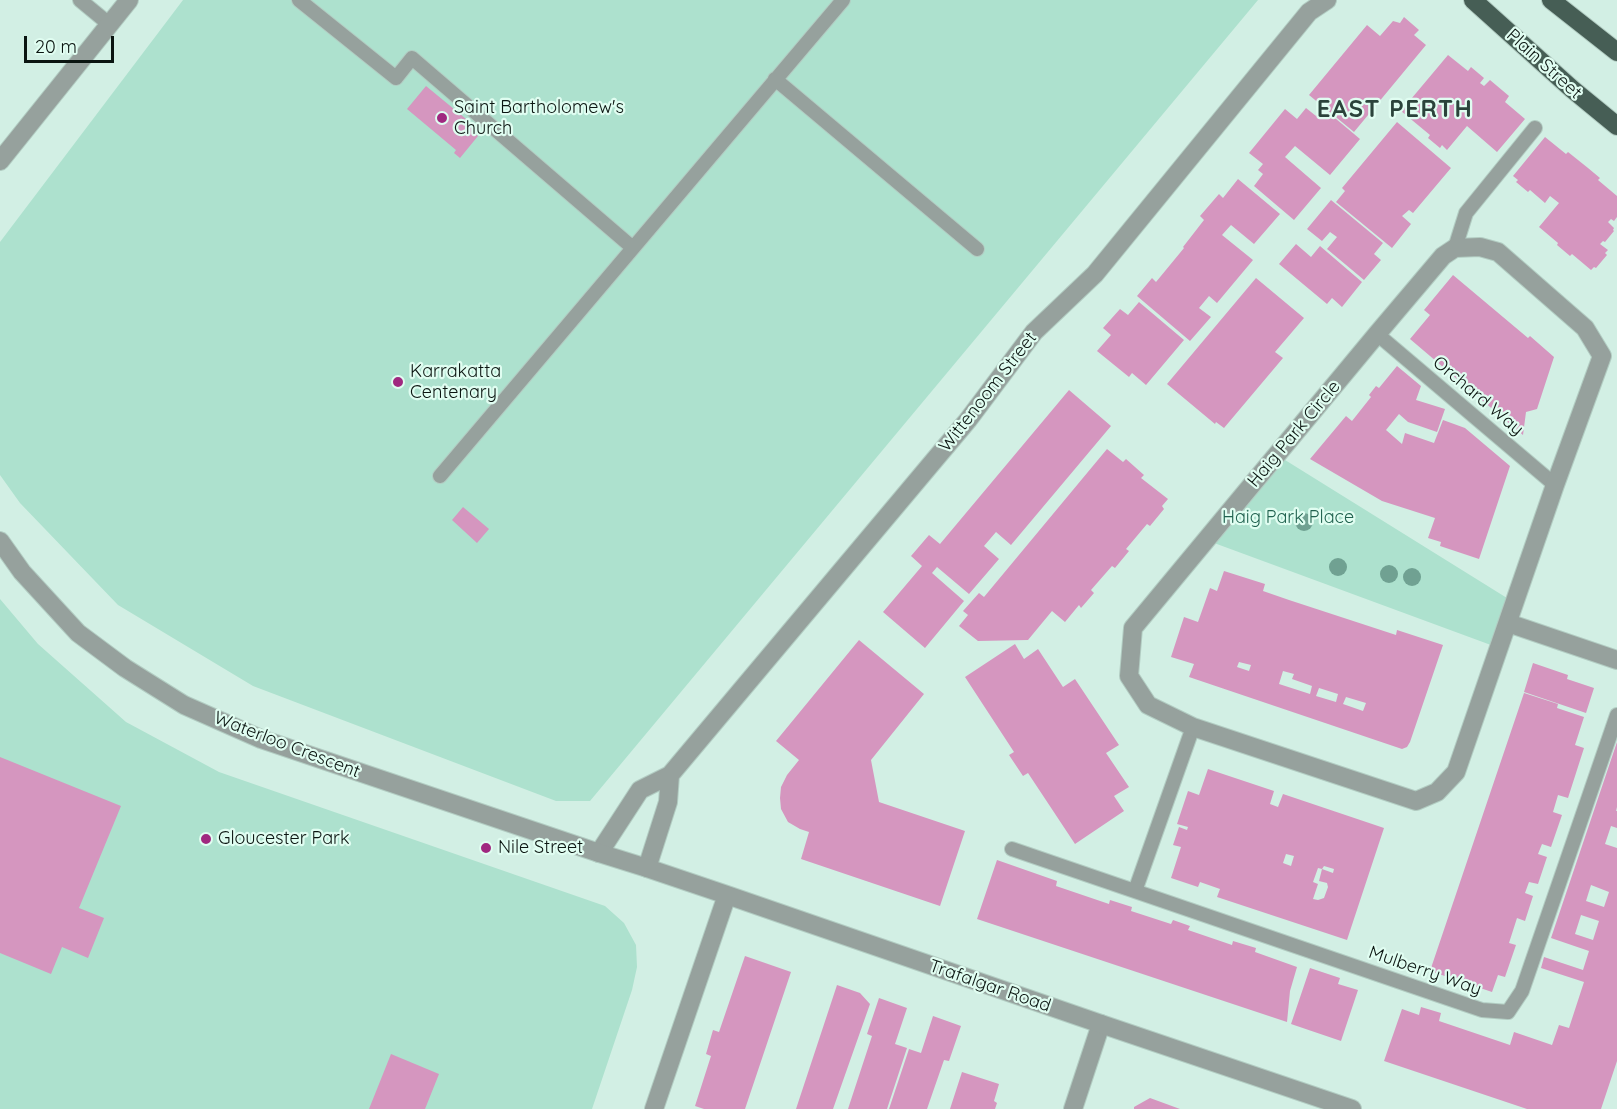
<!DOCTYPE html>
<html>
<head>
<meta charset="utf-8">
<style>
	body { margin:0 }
	#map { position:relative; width:1617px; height:1109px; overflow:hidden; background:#d2efe4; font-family:Quicksand,sans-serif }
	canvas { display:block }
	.scale { position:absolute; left:24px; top:36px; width:90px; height:27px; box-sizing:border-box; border:3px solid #0b1511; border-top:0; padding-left:8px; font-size:18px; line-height:21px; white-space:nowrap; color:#0b1511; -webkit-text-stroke:4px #e0fdf1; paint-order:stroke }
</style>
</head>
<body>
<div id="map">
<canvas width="1617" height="1109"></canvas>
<div class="scale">20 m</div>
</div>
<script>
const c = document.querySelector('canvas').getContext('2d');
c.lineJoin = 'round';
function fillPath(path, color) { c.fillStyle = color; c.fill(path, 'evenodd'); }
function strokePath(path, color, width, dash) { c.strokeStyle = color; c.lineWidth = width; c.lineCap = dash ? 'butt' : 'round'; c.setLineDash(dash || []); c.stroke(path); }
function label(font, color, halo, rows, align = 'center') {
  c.font = font + ' Quicksand,sans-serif'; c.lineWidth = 4.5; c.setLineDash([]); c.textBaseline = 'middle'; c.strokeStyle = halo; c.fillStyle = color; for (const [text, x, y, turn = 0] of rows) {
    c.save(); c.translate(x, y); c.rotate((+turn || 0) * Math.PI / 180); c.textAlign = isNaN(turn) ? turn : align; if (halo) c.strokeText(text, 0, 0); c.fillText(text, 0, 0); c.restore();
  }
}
fillPath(new Path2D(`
	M183,0H1258L590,801H556L253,686L118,605L20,503L0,475V242Z
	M1277,455L1515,603L1499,648L1206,540Z
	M0,599L38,644L126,722L219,772L605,906L624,923L636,945L637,967L632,990L592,1109H0Z`), '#ade1ce');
fillPath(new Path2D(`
	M1404,17L1419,30L1414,35L1426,45L1354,132L1309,95L1367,25L1380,36L1393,21L1400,23Z
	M1448,55L1468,71L1471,67L1484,78L1480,83L1484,86L1490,80L1509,96L1505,102L1525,119L1497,152L1467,126L1447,150L1442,145L1440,148L1428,138L1430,135L1401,111Z
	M426,86L477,128L473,132L478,136L460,158L454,153L456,150L407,109Z
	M1306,108L1316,116L1323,108L1360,139L1330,175L1295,146L1285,157L1321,188L1294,220L1254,186L1263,174L1258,170L1263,164L1249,153L1285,109L1297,119Z
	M1397,122L1451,168L1413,213L1409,210L1402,216L1411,224L1392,248L1336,202L1345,191L1342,188Z
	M1545,137L1566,154L1568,152L1588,168L1600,178L1598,180L1617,196V217L1614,221L1611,219L1608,222L1614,228L1613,230L1614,231L1605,242L1603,241L1600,244L1608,250L1605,253L1607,255L1596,268L1594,267L1591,270L1572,254L1570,256L1557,245L1558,243L1539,227L1559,203L1550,196L1545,203L1530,190L1528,192L1516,182L1518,180L1513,176Z
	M1238,179L1280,214L1254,244L1231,225L1222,235L1253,260L1217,303L1209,296L1199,308L1211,317L1190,341L1137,296L1152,278L1156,282L1184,248L1183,247L1204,220L1200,216L1219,194L1223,198Z
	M1331,200L1383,243L1374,254L1381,260L1364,280L1327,249L1337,237L1330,232L1322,241L1307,229Z
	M1296,244L1311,257L1320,246L1362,282L1342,307L1332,298L1327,304L1279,264Z
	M1453,275L1528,338L1530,336L1554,357L1537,409L1526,412L1523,435L1410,339L1430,315L1424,310Z
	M1256,278L1304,318L1275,352L1283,358L1224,428L1216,422L1215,424L1167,384Z
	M1139,302L1184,340L1146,385L1132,373L1129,377L1097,351L1111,335L1103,328L1120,309L1128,315Z
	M1397,366L1421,386L1416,400L1445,409L1437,432L1408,422L1399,414L1386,430L1402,444L1405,433L1434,443L1443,420L1465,428L1510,466L1479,559L1440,546L1441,542L1428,538L1435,518L1382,501L1310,459L1346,416L1352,421L1371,397L1369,395L1376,386L1379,388Z
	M1069,390L1111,426L1011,545L996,532L984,546L999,559L969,594L937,567L932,573L964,601L925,648L883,612L922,566L911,556L929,535L940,544Z
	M1107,449L1123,462L1126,459L1144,475L1141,478L1168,499L1162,506L1164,509L1150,526L1147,524L1126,549L1129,551L1115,568L1112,566L1091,590L1094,593L1081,608L1079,605L1065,622L1052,611L1028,640L978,641L959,626L968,615L963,611L979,593L984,597Z
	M463,507L489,529L477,543L452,520Z
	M1224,571L1265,584L1263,591L1289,600L1396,635L1397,630L1443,645L1410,742L1407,747L1402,749L1189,677L1194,664L1171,657L1184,617L1198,622L1210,588L1217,591ZM1239,662L1251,665L1249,671L1237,667ZM1283,671L1294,674L1292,679L1312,686L1310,694L1279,684ZM1319,688L1338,694L1336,702L1316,696ZM1346,697L1366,703L1363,711L1343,704Z
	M859,640L924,694L871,760L879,802L965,831L940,906L801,859L809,832L800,829L788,822L781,809L780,798L781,787L787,775L799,760L776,741Z
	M1015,644L1024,659L1038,649L1063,687L1075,679L1119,745L1106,753L1129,787L1114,796L1124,811L1075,844L1028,773L1023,776L1009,755L1014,752L965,677Z
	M1533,663L1568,675L1567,679L1594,688L1586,713L1524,692Z
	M1524,693L1558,704L1557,708L1584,717L1575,745L1584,748L1568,798L1558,795L1553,812L1562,815L1551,847L1542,844L1538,854L1547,857L1538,884L1529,882L1525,893L1533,896L1525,921L1517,918L1509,943L1516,945L1505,977L1498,975L1492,992L1430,971Z
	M1617,742V807L1616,811H1617V828L1611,826L1605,844L1617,848V1061L1601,1109H1527L1384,1061L1402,1009L1419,1015L1421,1007L1441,1013L1439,1021L1510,1045L1514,1032L1552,1045L1559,1025L1569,1028L1584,982L1541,968L1544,957L1583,970L1589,951L1551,938ZM1591,885L1609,892L1604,907L1586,901ZM1581,915L1599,921L1593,940L1575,934Z
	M0,757L121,806L79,908L104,918L88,958L62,947L51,974L0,953Z
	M1208,769L1274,791L1270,804L1278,807L1283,794L1384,828L1347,940L1217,897L1220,889L1200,882L1198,887L1171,878L1181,847L1173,845L1179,827L1187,830L1188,827L1177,824L1188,791L1199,795ZM1286,854L1294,856L1291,866L1283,863ZM1324,866L1334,869L1333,873L1322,869L1319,881L1327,883L1328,887L1324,898L1318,900L1313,899L1318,884L1313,882L1318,868L1322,869Z
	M997,860L1057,881L1056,886L1109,904L1110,900L1132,907L1131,911L1171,924L1173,920L1190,926L1188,930L1232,945L1233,941L1256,948L1255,952L1297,967L1290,991L1287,1022L977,919Z
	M745,956L791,972L745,1109H704L695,1106L711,1056L706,1054L713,1030L719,1032Z
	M1310,968L1340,978L1338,984L1358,990L1341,1041L1291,1024Z
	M837,985L860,993L870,1004L833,1109H796Z
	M879,998L907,1008L895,1044L907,1048L887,1109H848L872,1036L867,1034Z
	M933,1016L961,1026L949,1061L944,1060L927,1109H889L909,1049L921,1053Z
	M391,1054L439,1074L425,1109H369Z
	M962,1072L999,1084L994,1101L997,1103L995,1109H950Z
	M1150,1098L1180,1109H1134V1107Z`), '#d596bf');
const service = new Path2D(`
	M80,0L109,24
	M299,0L396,78L412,58L633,248
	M775,79L977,249
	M1455,248L1466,213L1535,128
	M1377,334L1555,485
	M440,476L843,0
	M1012,849L1482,1010L1508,1012L1522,991L1617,715
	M1135,891L1193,727`);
const minor = new Path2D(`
	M0,161L129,0
	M1480,247L1498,252L1585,328L1602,356L1555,485L1456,772L1437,792L1416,801L1193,727L1148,705L1129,676L1133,628L1377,334L1443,256L1455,248Z
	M1508,623L1617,660
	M599,853L640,790L670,775L968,420L1034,332L1095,274L1309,12L1327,0
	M647,868L668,802L670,775
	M1073,1109L1101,1024`);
const tertiary = new Path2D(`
	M0,541L22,572L78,633L125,668L184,705L261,739L599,853L647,868L727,895L1101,1024L1352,1109
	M654,1109L727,895`);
const trunk = new Path2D(`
	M1473,0L1572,89L1617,126
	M1551,0L1617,52`);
strokePath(service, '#b2ccc2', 16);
strokePath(minor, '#b2ccc2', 20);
strokePath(tertiary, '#b2ccc2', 20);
strokePath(trunk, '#b2ccc2', 20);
strokePath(service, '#96a19d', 14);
strokePath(minor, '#96a19d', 18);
strokePath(tertiary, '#96a19d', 18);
strokePath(trunk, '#465e55', 18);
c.fillStyle = '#70a192';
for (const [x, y] of [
	[1304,522],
	[1338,567],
	[1389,574],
	[1412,577]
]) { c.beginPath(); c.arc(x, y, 9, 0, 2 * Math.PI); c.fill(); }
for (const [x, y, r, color] of [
	[442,118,6,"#a02880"],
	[398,382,6,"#a02880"],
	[206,839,6,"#a02880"],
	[486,848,6,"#a02880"]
]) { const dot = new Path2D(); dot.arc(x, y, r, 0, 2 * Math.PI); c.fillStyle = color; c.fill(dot); strokePath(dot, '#e0fdf1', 2); }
label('18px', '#0b1511', '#e0fdf1', [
	["Plain Street",1544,64,42],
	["Wittenoom Street",988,392,-52],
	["Orchard Way",1478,396,40],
	["Haig Park Circle",1294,434,-50],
	["Waterloo Crescent",287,745,21],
	["Mulberry Way",1425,971,19],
	["Trafalgar Road",990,986,19]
]);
label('18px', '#0b1511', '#e0fdf1', [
	["Saint Bartholomew's",454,108],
	["Church",454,129],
	["Karrakatta",410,372],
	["Centenary",410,393],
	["Gloucester Park",218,839],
	["Nile Street",498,848]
], 'left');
label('18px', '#20624f', '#e0fdf1', [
	["Haig Park Place",1288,518]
]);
c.letterSpacing = '1.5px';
label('bold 24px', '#2b433b', '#e0fdf1', [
	["EAST PERTH",1395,110]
]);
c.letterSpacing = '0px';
</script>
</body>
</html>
